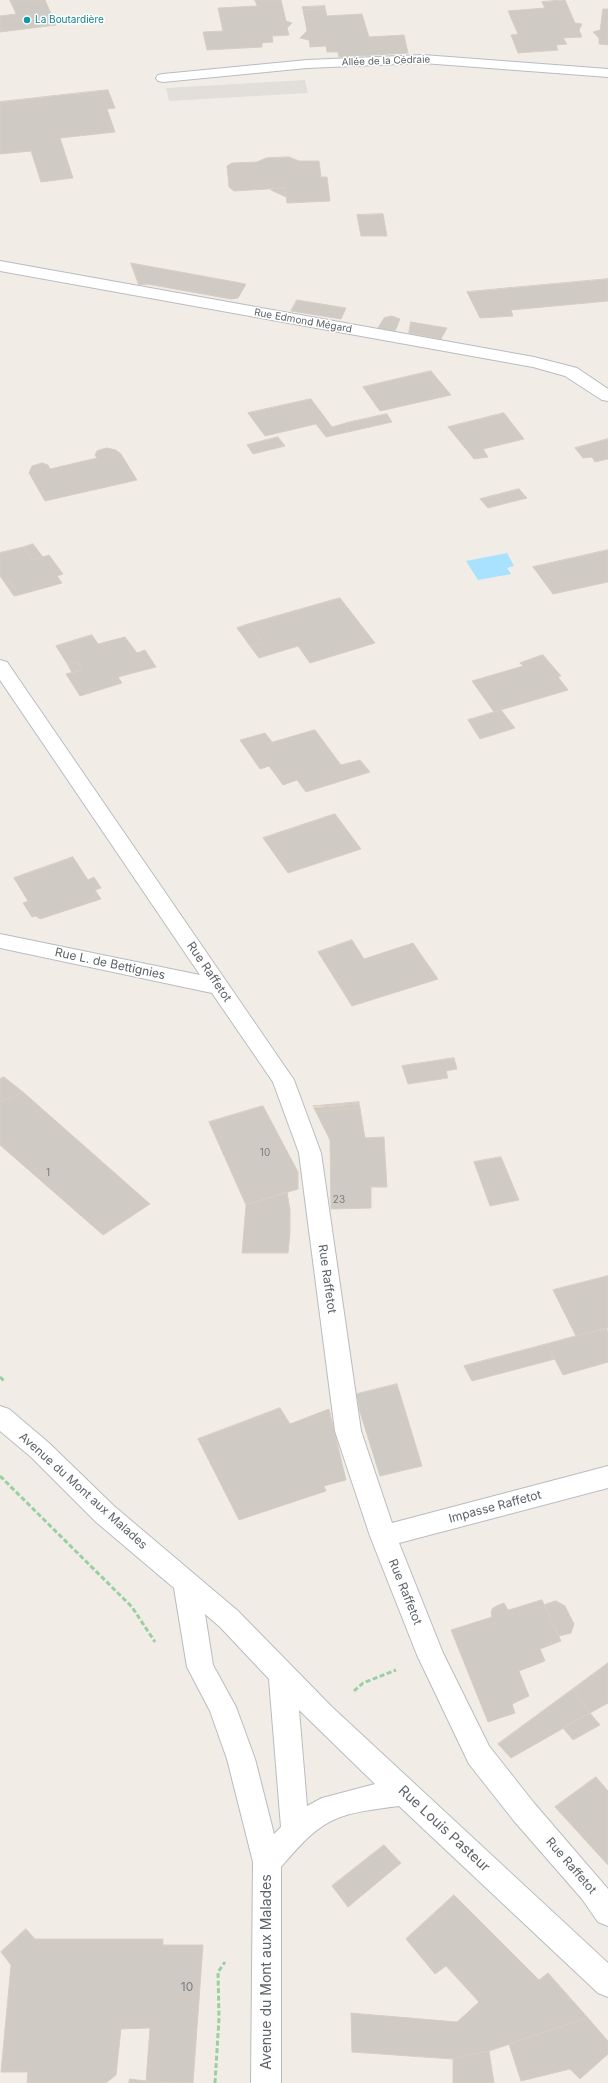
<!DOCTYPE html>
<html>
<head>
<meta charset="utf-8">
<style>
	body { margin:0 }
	canvas { display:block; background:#f1ede6 }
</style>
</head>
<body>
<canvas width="608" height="2083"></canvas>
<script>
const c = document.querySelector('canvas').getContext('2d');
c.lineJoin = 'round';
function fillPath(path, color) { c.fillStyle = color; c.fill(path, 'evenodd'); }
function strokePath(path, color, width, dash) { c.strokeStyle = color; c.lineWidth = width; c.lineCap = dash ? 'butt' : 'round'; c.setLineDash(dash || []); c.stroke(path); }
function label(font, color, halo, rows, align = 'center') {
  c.font = font + ' Inter,sans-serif'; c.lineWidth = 3; c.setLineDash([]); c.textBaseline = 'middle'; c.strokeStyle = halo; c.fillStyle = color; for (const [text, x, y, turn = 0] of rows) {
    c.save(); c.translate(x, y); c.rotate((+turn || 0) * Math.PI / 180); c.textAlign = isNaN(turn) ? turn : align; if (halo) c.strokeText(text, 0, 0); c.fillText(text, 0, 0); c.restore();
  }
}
fillPath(new Path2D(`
	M305,80L308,93L169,101L166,88Z`), '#e2dfda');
fillPath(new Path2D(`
	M507,553L514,566L507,568L511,574L478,580L466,561Z`), '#a8e2ff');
const building = new Path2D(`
	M10,0H45L56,25L0,32V16L16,14Z
	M255,0H281L286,21L292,23L287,28L289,35L272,36L273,42L262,43V47L207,50L203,32L223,31L218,8L257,6Z
	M565,0L575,23L582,24L579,30L582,37L563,38L567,44L556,45L558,50L518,53L511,35L518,34L508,11L545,8L542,2Z
	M325,6V9L303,10L302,7Z
	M325,9L327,16L362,14L369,37L404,35L408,53L339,57L338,52H327L326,46L310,47L309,40L300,38L307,31L303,10Z
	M603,9H608V45L599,44V38L593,32L600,30Z
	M108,90L115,108L107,109L115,132L60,138L73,178L41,182L31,151L0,154V102Z
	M289,157L299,161H319L321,177H327L330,201L287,203L285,188L234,191L229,187L227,166L232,163L257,162L266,158Z
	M274,188H285L286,197L271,190Z
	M383,214L387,236H361L357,215Z
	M131,263L246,284L238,298L231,299L147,284L139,285Z
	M608,279V301L511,310L513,316L480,318L467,292Z
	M297,300L346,308L341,319L291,311Z
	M392,316L400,319L395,331L378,328L384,318Z
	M411,322L447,328L441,339L409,333Z
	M431,371L451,395L380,411L363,387Z
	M311,399L332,427L346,423L348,432L326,437L316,424L265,436L248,413Z
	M504,413L524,439L483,449L488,457L474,459L448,427Z
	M387,414L392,422L348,432L346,423Z
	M278,437L285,446L253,454L247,445Z
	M608,439V459L595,462L592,457L583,458L575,448Z
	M107,448L116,450L121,454L137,480L45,501L29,473L32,466L42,463L48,465L50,469L97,458L95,455L97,451Z
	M519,489L527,498L503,504L496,495Z
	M496,495L503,504L488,508L480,499Z
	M33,544L43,557L33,560L24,547Z
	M24,547L33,560L49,555L63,574L57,576L62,583L19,595L10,582L5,583L0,576V553Z
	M608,550V582L553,594L533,567Z
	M10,582L19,595L14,596L5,583Z
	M340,598L375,643L310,663L298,646L259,658L250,646L263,643L249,624Z
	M249,624L263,643L250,646L237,628Z
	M92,635L98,644L125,637L137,653L145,650L156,667L118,677L122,683L80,696L66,674L82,670L78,662L68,665L56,646Z
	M543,655L561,676L558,677L568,690L494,712L472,681L523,666L520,663Z
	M78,662L82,670L72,673L68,665Z
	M501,710L515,728L480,739L468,720Z
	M315,730L341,765L360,760L370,772L306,792L297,780L283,785L269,766L260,769L240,740L265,733L272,742Z
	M335,814L361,849L288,873L263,838Z
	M73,857L88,880L94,877L101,888L95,890L101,899L40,919L36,916L32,917L23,903L28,901L14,878Z
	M352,940L364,959L413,943L438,979L352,1006L318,952Z
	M454,1058L457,1069L446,1071L448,1078L408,1084L402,1066Z
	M4,1077L23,1092L0,1102V1079Z
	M23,1092L150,1204L103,1235L0,1145V1102Z
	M359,1102V1104L313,1106Z
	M359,1104L360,1108L316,1112L314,1108Z
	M263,1106L298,1172V1189L246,1205L209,1122Z
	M360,1108L365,1138L384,1137L387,1187H371V1208L331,1209L330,1140L316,1112Z
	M501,1157L519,1200L490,1206L474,1162Z
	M287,1192L290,1210V1233L288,1253H242L246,1205Z
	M608,1276V1328L576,1336L553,1290Z
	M606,1328L608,1332V1362L563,1375L547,1344Z
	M547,1344L555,1359L472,1381L464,1366Z
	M397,1384L422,1466L380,1476L360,1412L357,1394Z
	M280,1408L290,1424L329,1409L346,1480L324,1486L326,1491L239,1520L198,1439Z
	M542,1600L561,1641L540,1649L545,1661L519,1671L529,1696L512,1704L515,1713L488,1722L451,1630L492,1617L491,1612L493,1608L499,1605L504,1603L508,1610Z
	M556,1601L565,1606L574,1624L571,1633L559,1636L544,1605Z
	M608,1663V1703L590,1713L573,1689Z
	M573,1689L590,1713L511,1758L498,1744Z
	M590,1713L600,1725L573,1740L563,1728Z
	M596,1777L608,1791V1865L555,1807Z
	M384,1845L401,1863L348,1907L332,1886Z
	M454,1895L539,1980L548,1973L588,2018L489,2051L453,2059L352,2052L351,2013L457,2022L479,2002L446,1966L435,1974L406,1939Z
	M26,1929L35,1939H163V1945H203L193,2083L146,2081L150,2028L121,2029L116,2075L106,2083H27L28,2072H1L11,1965L1,1952Z
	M588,2018L608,2041V2054L580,2079L570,2069L521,2081L509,2044Z
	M489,2051L494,2083H453V2059Z
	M130,2079L146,2081L187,2083H129Z`);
fillPath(building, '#cfcac4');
strokePath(building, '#d7cec3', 1);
const minor = new Path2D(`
	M423,55L608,69V77L423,63L307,68L163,82L158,81L156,78L158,75L163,74L307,60Z
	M0,261L534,357L577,368L608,389V401L602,400L565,376L533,367L0,271Z
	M0,660L7,662L294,1080L321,1153L361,1431L392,1523L608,1466V1488L399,1543L443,1653L489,1746L534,1803L608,1889V1926L598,1922L582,1899L514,1821L469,1764L417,1655L370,1536L335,1431L299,1153L273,1082L212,993L0,948V934L200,975L0,680Z
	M0,1406L9,1409L49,1443L114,1506L238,1611L332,1707L608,1963V1997L598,1993L399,1806C377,1809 352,1811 331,1821C311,1831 295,1851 281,1867V2083H251L253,1862L227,1759L210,1711L187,1667L174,1588L96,1522L31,1457L0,1431ZM205,1614L220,1627L269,1679L281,1827L274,1834L255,1759L236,1707L213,1665ZM299,1710L375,1784L322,1798L307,1806Z`);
strokePath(minor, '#b8bcc1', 2);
strokePath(new Path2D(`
	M0,1377L4,1381
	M0,1476L132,1607L155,1642
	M354,1691L363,1683L396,1670
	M215,2083L219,2018L218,1972L225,1962`), '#99cfa3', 3, [5, 2.5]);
fillPath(minor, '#fff');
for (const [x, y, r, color] of [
	[27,20,4,"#0f9aa8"]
]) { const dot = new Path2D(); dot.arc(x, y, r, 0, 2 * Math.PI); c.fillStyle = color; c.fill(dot); strokePath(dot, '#fff', 1.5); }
label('10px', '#0d838f', '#fff', [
	["La Boutardière",35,20]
], 'left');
label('10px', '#5d6368', '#fff', [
	["Allée de la Cédraie",386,61,-2],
	["Rue Edmond Mégard",303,321,10]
]);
label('10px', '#7a7d7f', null, [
	["10",265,1153],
	["1",48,1173],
	["23",339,1200]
]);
label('12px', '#5d6368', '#fff', [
	["Rue L. de Bettignies",110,964,12],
	["Rue Raffetot",209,972,56],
	["Rue Raffetot",327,1279,82],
	["Avenue du Mont aux Malades",83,1491,42],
	["Impasse Raffetot",495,1507,-15],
	["Rue Raffetot",405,1592,68],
	["Rue Raffetot",571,1866,49]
]);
label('12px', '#7a7d7f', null, [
	["10",187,1987]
]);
label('14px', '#5d6368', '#fff', [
	["Rue Louis Pasteur",444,1829,43],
	["Avenue du Mont aux Malades",267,1972,-90]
]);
</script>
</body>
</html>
